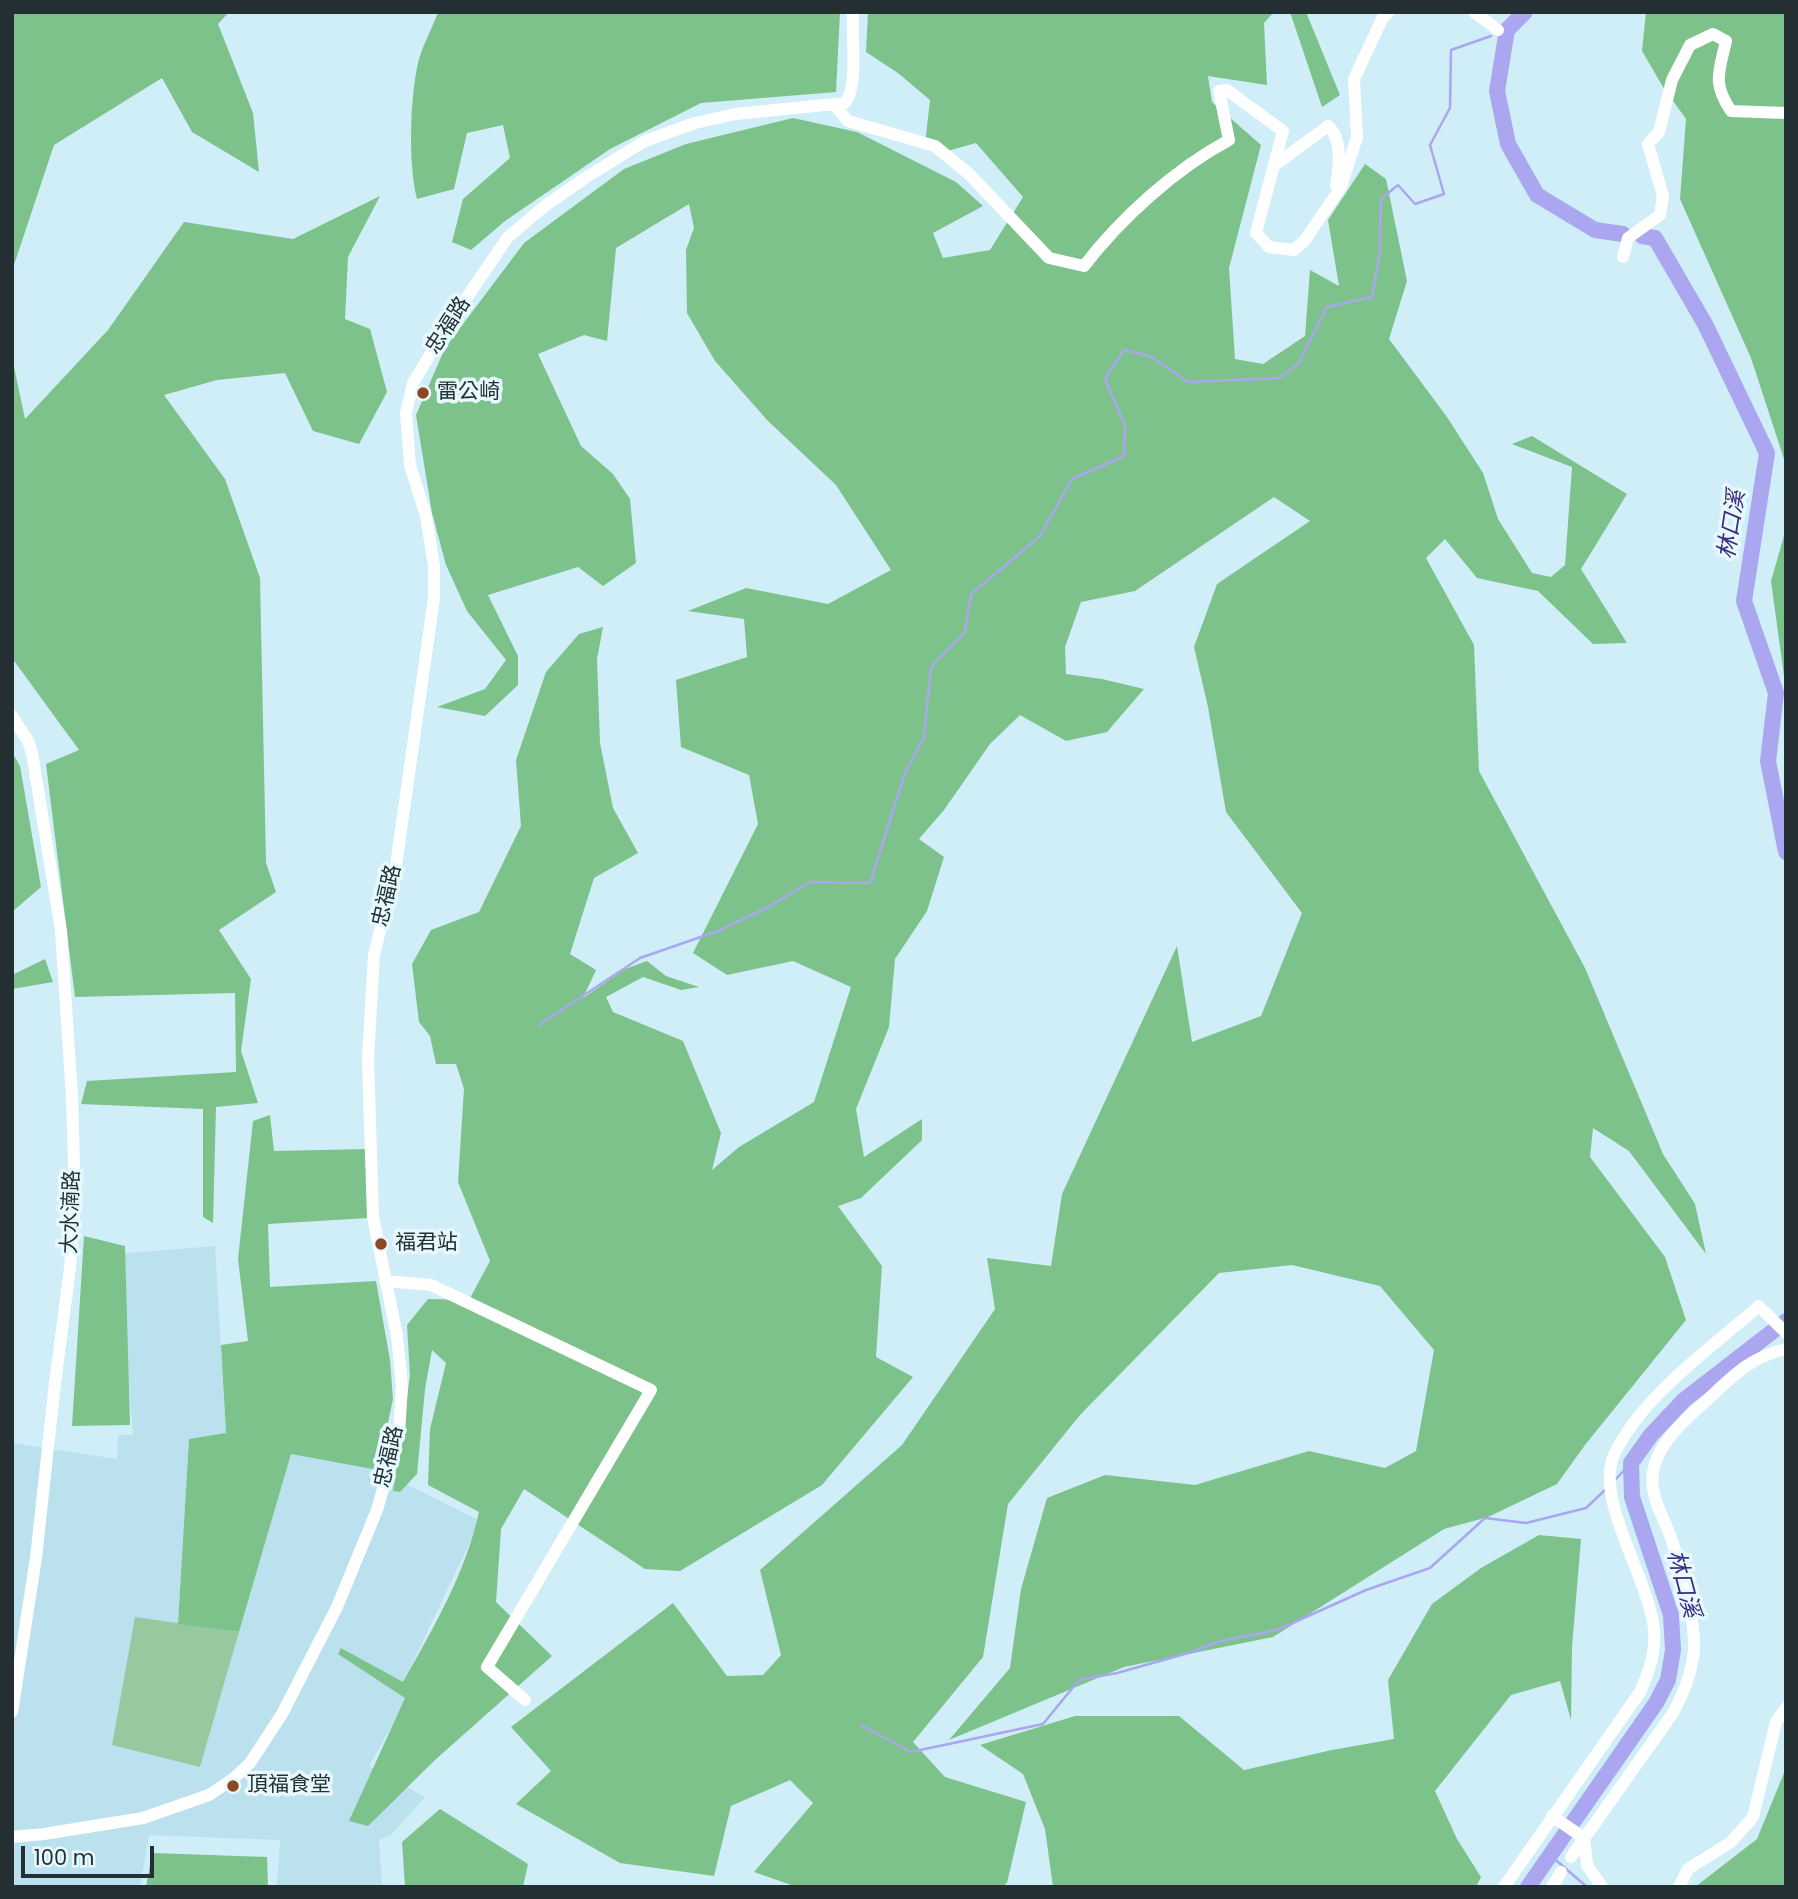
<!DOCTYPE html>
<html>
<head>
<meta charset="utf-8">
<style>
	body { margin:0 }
	#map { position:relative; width:1798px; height:1899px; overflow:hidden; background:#cfeef8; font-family:Poppins,sans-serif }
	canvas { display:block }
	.frame { position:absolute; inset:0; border:14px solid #232f33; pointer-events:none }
	.scale { position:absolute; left:21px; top:1846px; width:133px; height:32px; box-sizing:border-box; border:4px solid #232f33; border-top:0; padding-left:9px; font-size:21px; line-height:24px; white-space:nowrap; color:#232f33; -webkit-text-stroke:5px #e7f9ff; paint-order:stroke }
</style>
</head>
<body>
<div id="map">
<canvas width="1798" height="1899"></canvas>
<div class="frame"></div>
<div class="scale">100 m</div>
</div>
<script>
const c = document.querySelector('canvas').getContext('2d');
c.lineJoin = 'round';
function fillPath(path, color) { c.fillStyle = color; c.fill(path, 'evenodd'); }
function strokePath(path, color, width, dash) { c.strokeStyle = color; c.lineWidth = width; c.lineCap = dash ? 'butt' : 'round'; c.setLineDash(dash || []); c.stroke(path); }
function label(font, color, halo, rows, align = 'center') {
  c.font = font + ' Poppins,"Noto Sans TC",sans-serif'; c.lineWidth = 7; c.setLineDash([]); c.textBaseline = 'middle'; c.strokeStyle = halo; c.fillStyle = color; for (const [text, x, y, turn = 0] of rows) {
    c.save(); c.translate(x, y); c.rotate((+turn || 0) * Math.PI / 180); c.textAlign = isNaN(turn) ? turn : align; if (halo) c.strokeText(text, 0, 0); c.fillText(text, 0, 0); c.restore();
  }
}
fillPath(new Path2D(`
	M215,1246L226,1434L189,1439L178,1624L135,1618L200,1767L291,1453L378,1470L480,1521L400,1689L409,1695L369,1766L425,1797L391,1835L379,1840L382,1887H277L280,1840L149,1835L140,1887H12V1443L117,1459L118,1435H133L118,1254Z`), '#bae1ed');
fillPath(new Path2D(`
	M135,1617L239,1632L200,1767L112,1745Z`), '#96c9a0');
fillPath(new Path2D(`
	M12,12H229L218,24L253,113L259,172L192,132L162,78L54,145L12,271Z
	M438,12H840L836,92L701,103L610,149L505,221L471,250L452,242L463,199L510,158L503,125L467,133L454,189L417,199C408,163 410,99 418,63C422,46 432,29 438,12Z
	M868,12H1274L1264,23L1267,85L1208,76L1212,102L1261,145L1229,268L1235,359L1263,364L1305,336L1310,270L1339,286L1328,220L1365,164L1386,179L1407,281L1389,339L1447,417L1483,473L1498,519L1532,573L1551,577L1565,565L1572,467L1512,444L1532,436L1627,494L1581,569L1627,643L1593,644L1538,591L1477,578L1445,539L1426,558L1474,645L1479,771L1585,968L1663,1154L1695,1204L1706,1254L1629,1151L1593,1128L1590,1157L1665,1257L1686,1320L1585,1445L1557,1484L1488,1517L1444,1529L1273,1637L1124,1667L949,1740L1010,1668L1021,1589L1047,1498L1105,1475L1195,1485L1309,1451L1385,1468L1416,1451L1434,1350L1380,1286L1292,1265L1219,1273L1080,1415L1008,1504L983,1657L913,1742L945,1777L1026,1802L1007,1883L1002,1887H797L754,1872L813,1803L790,1780L731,1806L714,1876L620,1863L516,1804L551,1771L511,1727L673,1603L727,1676L763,1675L781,1655L760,1570L902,1445L995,1309L987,1258L1051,1266L1062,1194L1177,946L1192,1042L1261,1016L1302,913L1226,812L1208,707L1194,647L1217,584L1310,521L1274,497L1135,591L1081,602L1065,647L1066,674L1102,679L1144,689L1107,732L1066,741L1020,715L990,744L944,810L919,839L944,857L927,911L895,959L889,1027L856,1109L864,1157L922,1119V1140L861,1198L838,1206L882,1266L876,1357L913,1377L822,1485L680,1571L645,1569L524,1489L501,1529L496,1602L552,1656L435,1760L368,1826L349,1821L405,1698L338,1654L341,1648L403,1682C433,1629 466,1572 479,1512L428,1485L430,1429L446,1363L432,1350L425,1389L417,1474L400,1492L393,1491L410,1376L407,1325L428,1299L469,1300L490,1261L458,1182L464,1089L456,1064H436L430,1036L419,1022L412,964L431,930L479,912L521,826L516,760L546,672L579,634L603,627L597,659L600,743L613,808L638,853L594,878L570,954L596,970L583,998L625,969L647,961L666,976L699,987L681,990L643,977L606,997L613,1012L683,1041L721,1133L712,1170L739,1147L814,1102L851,987L793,961L727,975L693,953L758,824L749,775L681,747L676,680L747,657L744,619L688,611L746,588L828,604L891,570L836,485L768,421L715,361L687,313L686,250L694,228L689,204L616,248L607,341L584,335L538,354L581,446L613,474L630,499L636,563L603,586L578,567L488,595L518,656V685L485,716L437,707L485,689L506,660L467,611L446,565L432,513L416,415L445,348L524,243L624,169L686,144L793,118L857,132L956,182L983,206L933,233L943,258L990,250L1023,197L976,143L940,153L925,144L930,100L898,73L866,52Z
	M1290,12H1306L1340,95L1322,107Z
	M1646,12H1786V465L1751,358L1680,199L1686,119L1663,87L1642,51Z
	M380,196L348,257L345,319L370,329L387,392L359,444L313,431L285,373L217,380L164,395L225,479L260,578L266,863L276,892L219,930L251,979L241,1051L258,1103L216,1107L213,1223L203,1217V1109L81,1104L87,1081L236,1072L235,993L75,997L46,764L79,750L12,658V357L25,419L108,330L184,222L293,239Z
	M1786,529V691L1771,581Z
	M12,752L20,766L41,887L12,912Z
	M45,959L53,982L12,989V975Z
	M270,1115L274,1151L369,1149L368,1218L268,1224L270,1287L376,1281L390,1360L393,1399L378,1470L291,1454L239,1632L178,1624L189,1439L226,1433L221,1345L248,1341L238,1259L253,1121Z
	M84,1236L125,1246L130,1425L72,1426Z
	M1539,1535L1581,1539L1572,1647L1571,1720L1560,1681L1511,1695L1435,1791L1457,1839L1481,1877L1476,1887H1053L1045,1829L1023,1774L980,1745L1075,1716H1179L1244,1770L1332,1750L1394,1739L1388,1680L1432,1604L1481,1568Z
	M1786,1768V1887H1695L1757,1839Z
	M440,1809L528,1864L523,1887H405L402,1842Z
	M152,1853L267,1857L268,1887H146Z`), '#7dc28b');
strokePath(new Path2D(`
	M1505,31L1507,30
	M539,1025L640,958L718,931L768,907L810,882L870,883L905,773L924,737L931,667L965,632L971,594L1040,536L1072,479L1124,456L1125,426L1105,379L1124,350L1150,356L1188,382L1279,378L1298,364L1327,307L1372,297L1380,251L1381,199L1398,185L1415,204L1444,194L1430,145L1450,108L1451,50L1491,36
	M1616,1479L1631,1463
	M861,1725L911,1752L1043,1724L1079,1680L1117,1673L1192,1652L1217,1642L1277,1630L1366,1590L1430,1568L1485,1518L1526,1523L1586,1508L1605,1490
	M1550,1855L1587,1887`), '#aba6f0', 2.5);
strokePath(new Path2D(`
	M1525,12L1507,30L1497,91L1508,144L1537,195L1595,230L1623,234
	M1642,236L1655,238L1705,324L1767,453L1744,601L1776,693L1768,761L1786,852
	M1528,1887L1656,1703L1668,1680L1673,1650L1671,1615L1632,1497L1631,1463L1651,1435L1684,1400L1786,1321`), '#aba6f0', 16);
strokePath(new Path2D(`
	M1474,12L1498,30
	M835,106L848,121L935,146L969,174L1049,258L1084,266C1121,218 1175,169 1229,140L1219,91L1227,90L1283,131L1256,233L1269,247L1294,250L1305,240L1341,187L1357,137L1354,79L1382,19L1389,12
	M1275,165L1328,126C1343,139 1339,167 1336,185
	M1623,257L1628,238L1660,215L1663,196L1648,144L1659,132L1672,80L1690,45L1713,34L1726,41C1719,72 1712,83 1731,111L1786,113
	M12,716L28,741L32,753L61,931L72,1097L75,1199L70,1268L55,1383L36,1558L12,1712
	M385,1281L431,1285L651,1390L487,1667L525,1700
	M1764,1311L1786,1333
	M1552,1816L1584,1838L1587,1865L1602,1887
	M12,1837L44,1834L143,1818L209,1795L233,1779L250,1763L282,1714L337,1607L377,1510L399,1433L402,1386L397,1336L373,1217L368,1059L374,955L396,865L434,598V566L426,516L410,465L406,413L413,383L448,325L508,237L546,205L588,176L645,141L695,123L735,114L845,103C859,86 851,35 853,12
	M1571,1857L1673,1713C1683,1695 1690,1679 1693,1658C1698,1628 1682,1567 1671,1538C1664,1517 1649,1496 1653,1472C1658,1442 1686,1419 1707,1400C1733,1376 1750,1357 1786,1349
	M1504,1887L1640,1692C1649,1672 1656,1652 1654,1630C1650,1581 1594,1499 1614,1455C1640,1398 1712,1347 1759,1306
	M1552,1887L1561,1872
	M1679,1887L1688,1869L1731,1842L1753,1817L1776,1722L1786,1708`), '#fff', 12);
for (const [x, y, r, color] of [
	[423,393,7,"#8e4821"],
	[381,1244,7,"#8e4821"],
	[233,1786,7,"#8e4821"]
]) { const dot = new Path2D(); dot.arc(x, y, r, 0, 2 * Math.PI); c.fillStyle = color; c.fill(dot); strokePath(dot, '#e7f9ff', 2.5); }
label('21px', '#232f33', '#e7f9ff', [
	["忠福路",449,326,-57],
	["忠福路",388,896,-77],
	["大水湳路",72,1212,-88],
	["忠福路",390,1457,-77]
]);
label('21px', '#232f33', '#e7f9ff', [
	["雷公崎",437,393],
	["福君站",395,1244],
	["頂福食堂",247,1786]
], 'left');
label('italic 23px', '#3b2b7e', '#e7f9ff', [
	["林口溪",1733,525,-81],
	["林口溪",1682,1584,75]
]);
</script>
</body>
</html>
